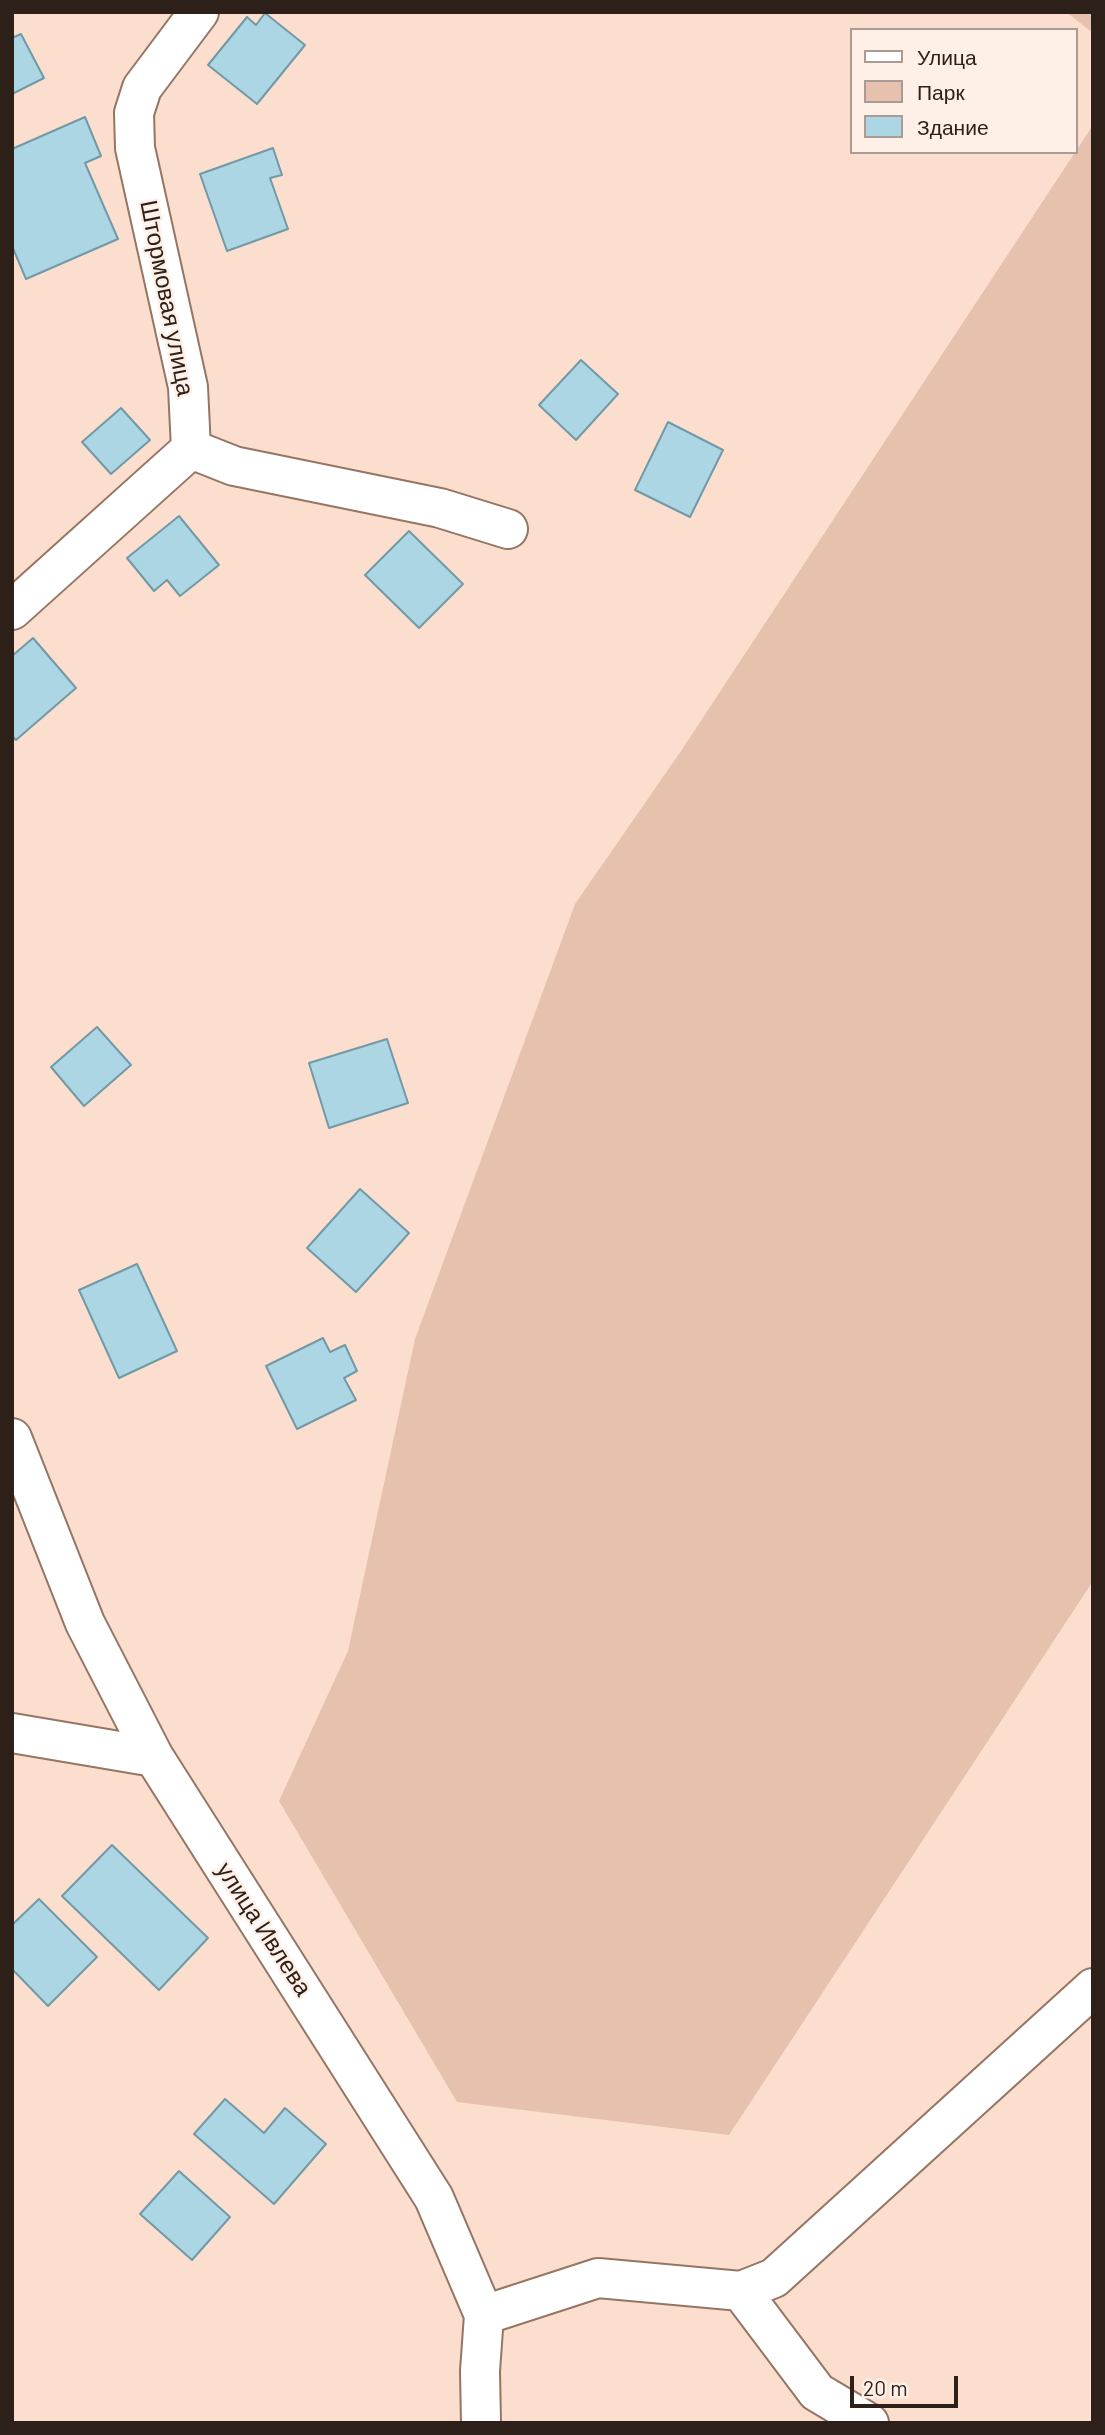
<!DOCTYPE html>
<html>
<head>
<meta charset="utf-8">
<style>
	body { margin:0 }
	#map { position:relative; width:1105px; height:2435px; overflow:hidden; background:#fcdecf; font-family:Barlow,sans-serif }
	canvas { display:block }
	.frame { position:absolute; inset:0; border:14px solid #2d2019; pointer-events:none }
	.legend { position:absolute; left:850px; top:28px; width:228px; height:126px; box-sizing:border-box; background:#feefe7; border:2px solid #aa9c95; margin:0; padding:9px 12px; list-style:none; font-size:21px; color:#2d2019 }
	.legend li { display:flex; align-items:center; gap:14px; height:35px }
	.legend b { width:35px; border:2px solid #aa9c95 }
	.scale { position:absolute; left:850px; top:2376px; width:108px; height:32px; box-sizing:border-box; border:4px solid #2d2019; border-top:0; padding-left:9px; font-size:21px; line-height:24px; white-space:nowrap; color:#2d2019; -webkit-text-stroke:5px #feefe7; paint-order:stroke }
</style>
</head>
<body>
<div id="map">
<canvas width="1105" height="2435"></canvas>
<div class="frame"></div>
<ul class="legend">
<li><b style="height:9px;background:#fff"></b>Улица</li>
<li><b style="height:19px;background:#e6c1ae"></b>Парк</li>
<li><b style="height:19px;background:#acd6e4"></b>Здание</li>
</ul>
<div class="scale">20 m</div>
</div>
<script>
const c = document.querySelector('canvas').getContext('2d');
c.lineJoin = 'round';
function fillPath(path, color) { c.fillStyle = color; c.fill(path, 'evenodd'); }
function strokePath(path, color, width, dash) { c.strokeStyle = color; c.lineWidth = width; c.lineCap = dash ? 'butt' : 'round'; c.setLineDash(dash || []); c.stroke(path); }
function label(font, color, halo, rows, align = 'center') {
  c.font = font + ' Barlow,sans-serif'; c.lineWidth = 5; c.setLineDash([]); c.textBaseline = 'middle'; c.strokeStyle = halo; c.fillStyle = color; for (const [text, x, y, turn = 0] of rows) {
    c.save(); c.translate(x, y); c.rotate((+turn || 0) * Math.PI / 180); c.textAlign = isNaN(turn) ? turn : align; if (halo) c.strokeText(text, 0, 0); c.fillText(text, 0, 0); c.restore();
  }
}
fillPath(new Path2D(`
	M1066,12H1093V33Z
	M1093,125V1581L729,2135L457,2102L279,1801L348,1651L415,1339L575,904L681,751Z`), '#e6c1ae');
const building = new Path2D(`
	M265,13L305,45L257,104L208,65L247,17L256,25Z
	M21,34L44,78L12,94V38Z
	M85,117L101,156L85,163L118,239L26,279L12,246V149Z
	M273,148L282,175L270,178L288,229L227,251L200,174Z
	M581,360L618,394L576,440L539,405Z
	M121,408L150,440L111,474L82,442Z
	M668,422L723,450L690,517L635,490Z
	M179,516L219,565L180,596L167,580L154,591L127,558Z
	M409,531L463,584L419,628L365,575Z
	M33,638L76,688L16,740L12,736V656Z
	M97,1027L131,1065L84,1106L51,1067Z
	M387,1039L408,1103L329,1128L309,1063Z
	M360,1189L409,1233L356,1292L307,1248Z
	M137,1264L177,1351L119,1378L79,1290Z
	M323,1338L330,1352L345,1345L357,1371L344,1378L356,1400L297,1429L266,1366Z
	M112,1845L208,1938L159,1990L62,1896Z
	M39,1899L97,1957L48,2006L12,1969V1925Z
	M225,2099L264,2133L285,2108L326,2144L274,2204L194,2134Z
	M179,2171L230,2217L192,2260L140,2214Z`);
fillPath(building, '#acd6e4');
strokePath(building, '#7199a6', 2);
const street = new Path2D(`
	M191,449L234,466L440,508L508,529
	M12,610L191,449L188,387L135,148L134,113L142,88L199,12
	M12,1438L85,1623L154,1757L434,2198L484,2315L480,2371L481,2423
	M12,1733L154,1757
	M741,2291L817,2392L869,2423
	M484,2315L598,2278L741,2291L774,2278L1093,1988`);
strokePath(street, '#957563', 42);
strokePath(street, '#fff', 38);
label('24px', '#2d2019', '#feefe7', [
	["Штормовая улица",167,298,79],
	["улица Ивлева",264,1929,57]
]);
</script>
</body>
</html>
